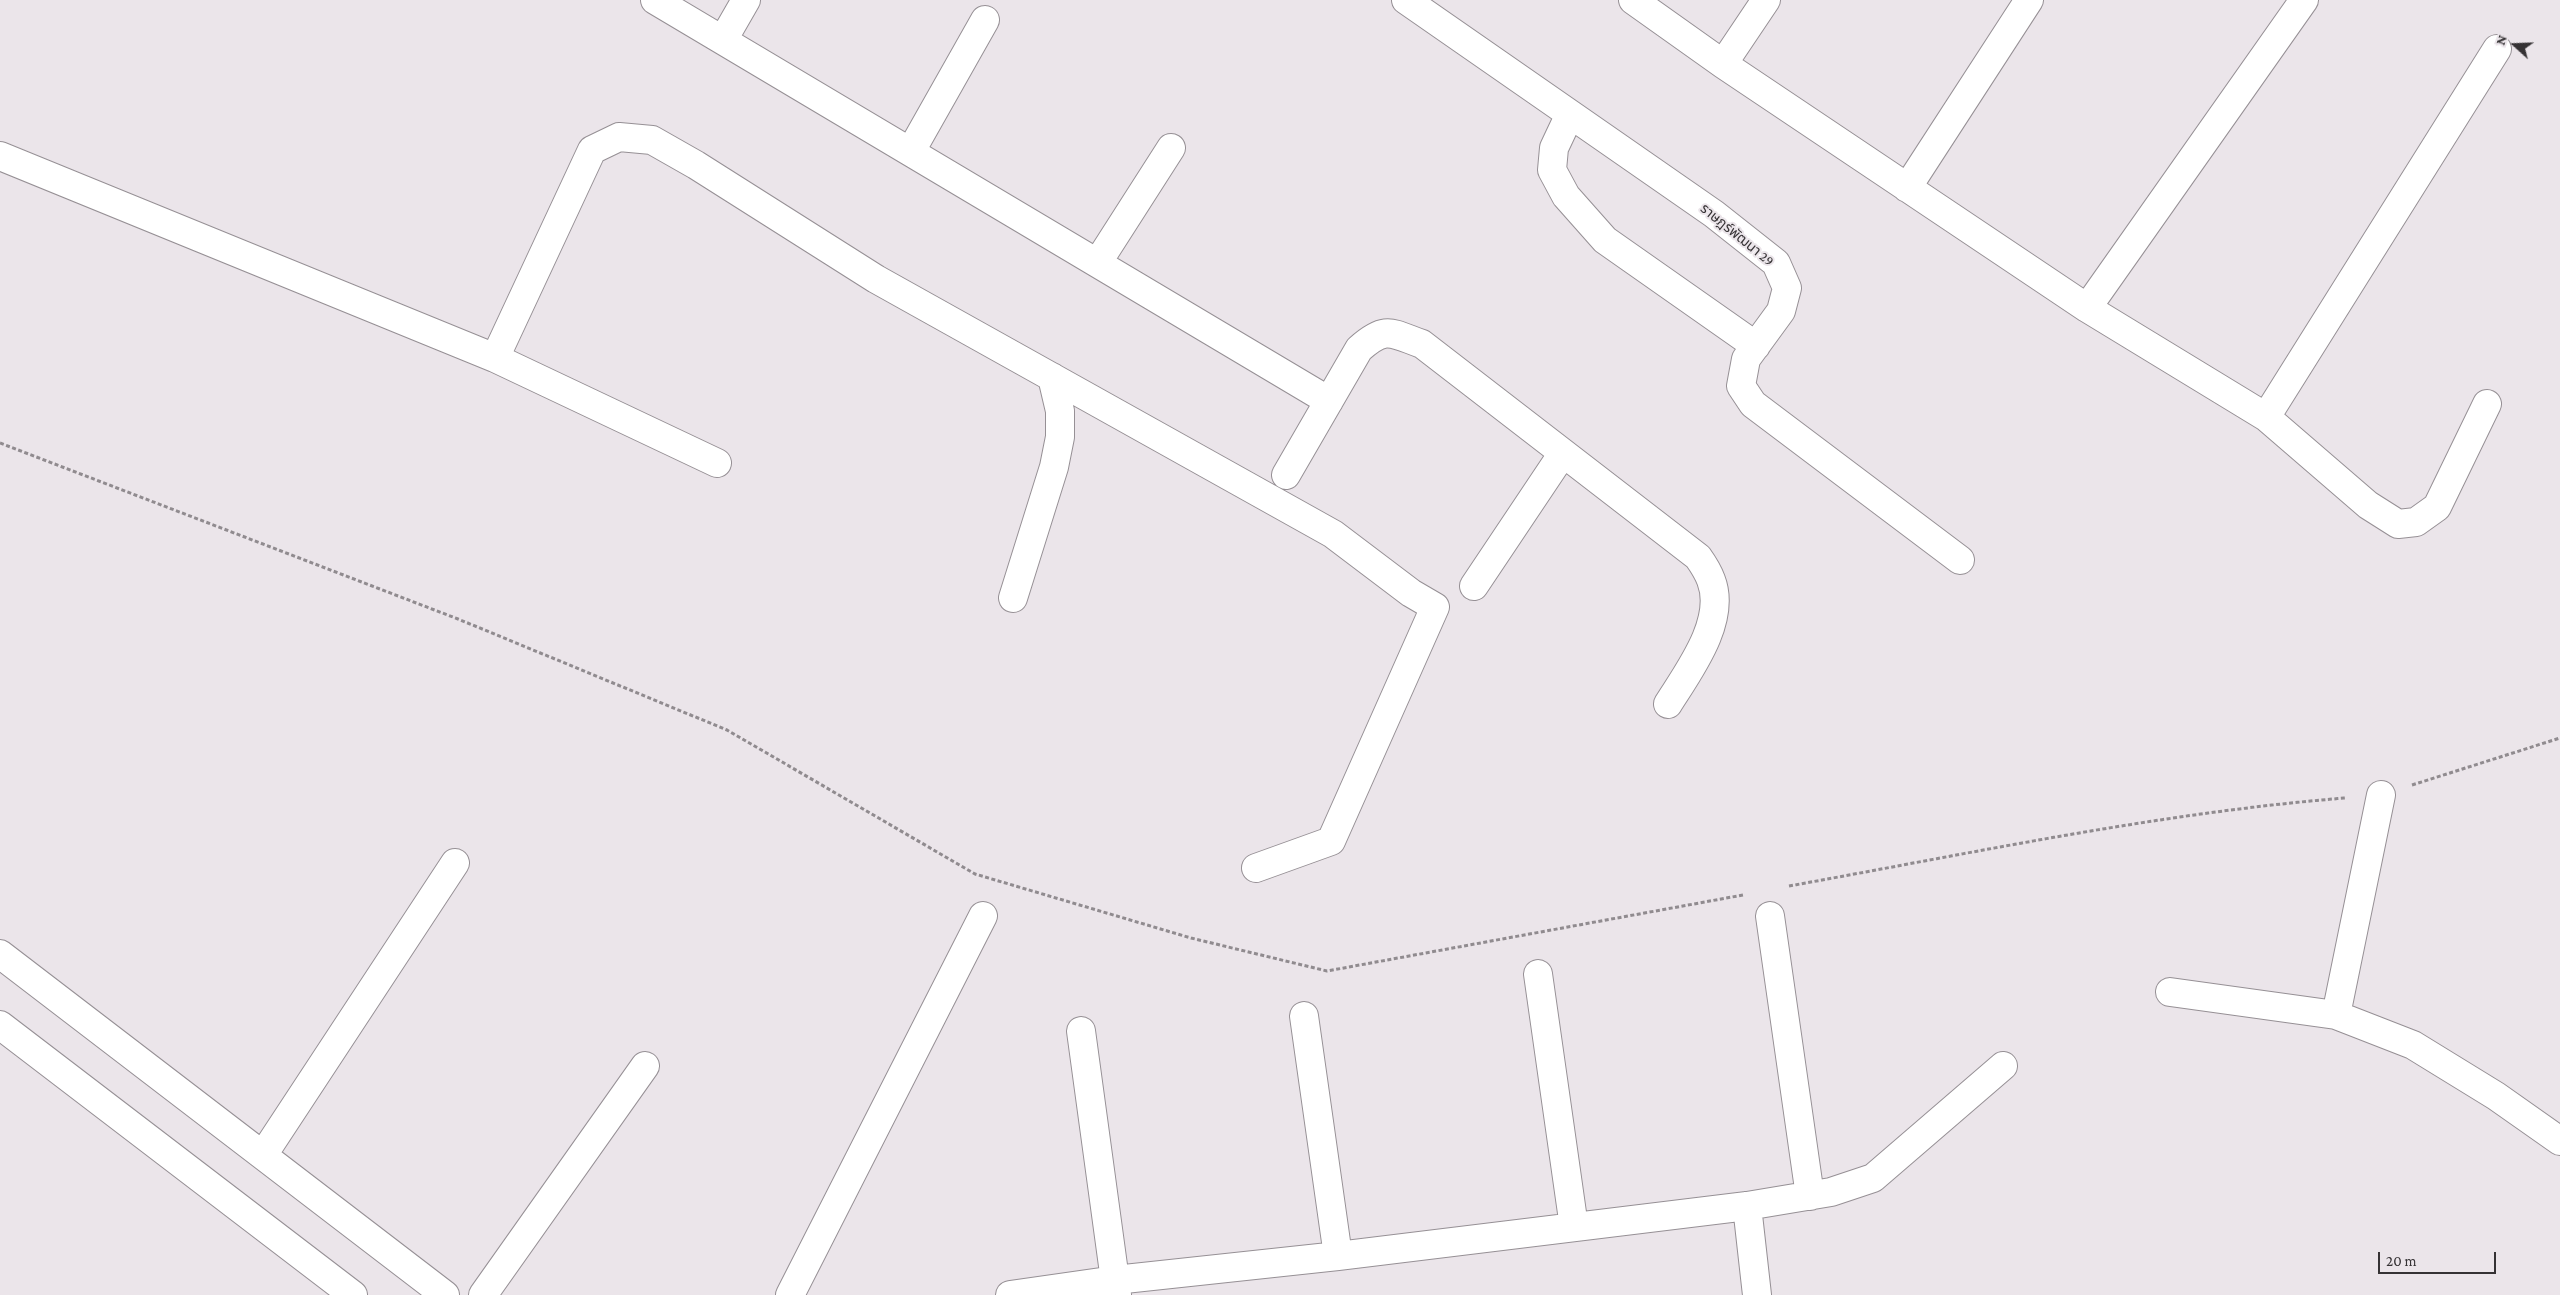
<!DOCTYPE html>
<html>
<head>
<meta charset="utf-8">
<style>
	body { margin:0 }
	#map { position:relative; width:2560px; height:1295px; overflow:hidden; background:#ebe5ea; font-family:"Crimson Pro",serif }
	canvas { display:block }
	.north { position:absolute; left:2490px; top:20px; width:50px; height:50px; -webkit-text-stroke:4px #ebe5ea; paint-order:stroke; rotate:290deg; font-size:14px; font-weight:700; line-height:20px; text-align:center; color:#353234 }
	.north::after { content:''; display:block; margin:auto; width:18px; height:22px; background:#353234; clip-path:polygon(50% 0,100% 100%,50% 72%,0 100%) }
	.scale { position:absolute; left:2378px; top:1252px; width:118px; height:22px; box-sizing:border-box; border:2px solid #353234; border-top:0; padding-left:6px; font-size:15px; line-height:18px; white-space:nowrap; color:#353234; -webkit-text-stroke:4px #ebe5ea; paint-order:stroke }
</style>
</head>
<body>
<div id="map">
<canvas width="2560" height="1295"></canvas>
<div class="north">N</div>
<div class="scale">20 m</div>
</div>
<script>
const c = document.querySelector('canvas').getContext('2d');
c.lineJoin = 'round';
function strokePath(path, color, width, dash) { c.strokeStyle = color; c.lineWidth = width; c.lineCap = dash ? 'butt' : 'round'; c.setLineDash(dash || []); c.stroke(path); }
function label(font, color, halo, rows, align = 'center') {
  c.font = font + ' "Crimson Pro","Noto Sans Thai",serif'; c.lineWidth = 4; c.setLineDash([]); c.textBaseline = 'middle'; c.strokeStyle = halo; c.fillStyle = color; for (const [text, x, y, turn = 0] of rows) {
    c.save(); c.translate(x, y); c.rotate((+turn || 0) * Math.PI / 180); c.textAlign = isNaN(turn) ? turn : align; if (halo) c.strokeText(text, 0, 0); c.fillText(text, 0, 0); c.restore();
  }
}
const street = new Path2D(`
	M655,0L1329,401
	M1406,0L1714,214L1776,263L1787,288L1781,311L1746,359L1741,386L1753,404L1960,560
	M1633,0L1723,64L2087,308L2266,417L2368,505L2398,524L2416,522L2437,507L2487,404
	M723,40L746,0
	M1723,64L1766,0
	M1570,114L1554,148L1552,170L1566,196L1605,240L1756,346
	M911,151L985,20
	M0,156L495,358L717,463
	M1907,188L2029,0
	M1098,262L1171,148
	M2087,308L2304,0
	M495,358L592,150L619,137L652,140L696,165L876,279L1333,534L1411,593L1435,607L1331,841L1256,868
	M2266,417L2497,49
	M1286,475L1359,349C1386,325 1391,333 1422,344L1698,557C1703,564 1708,572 1711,580C1727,621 1688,672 1668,704
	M1474,586L1563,453
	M1013,598L1054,467L1060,437V411L1052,377
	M1770,916L1810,1196
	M0,954L445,1295
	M1538,974L1574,1227
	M2170,992L2336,1015L2413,1045L2496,1096L2560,1141
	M2336,1015L2381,795
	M1304,1016L1338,1256
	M0,1025L353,1295
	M1081,1031L1117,1295
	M263,1155L455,863
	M1747,1206L1757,1295
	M483,1295L645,1066
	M790,1295L983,916
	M1010,1295L1115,1280L1338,1256L1747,1206L1831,1192L1873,1178L2003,1066`);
strokePath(street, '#969095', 30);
strokePath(new Path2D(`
	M0,443L458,619L727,730L975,874L1191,938L1327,971L1743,895
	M2412,785L2560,738
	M1789,886C1973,853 2158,813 2345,798`), '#908b8f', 3, [4, 2.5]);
strokePath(street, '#fff', 28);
label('14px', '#353234', '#ebe5ea', [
	["ราษฎร์พัฒนา 29",1737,235,39]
]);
</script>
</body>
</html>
